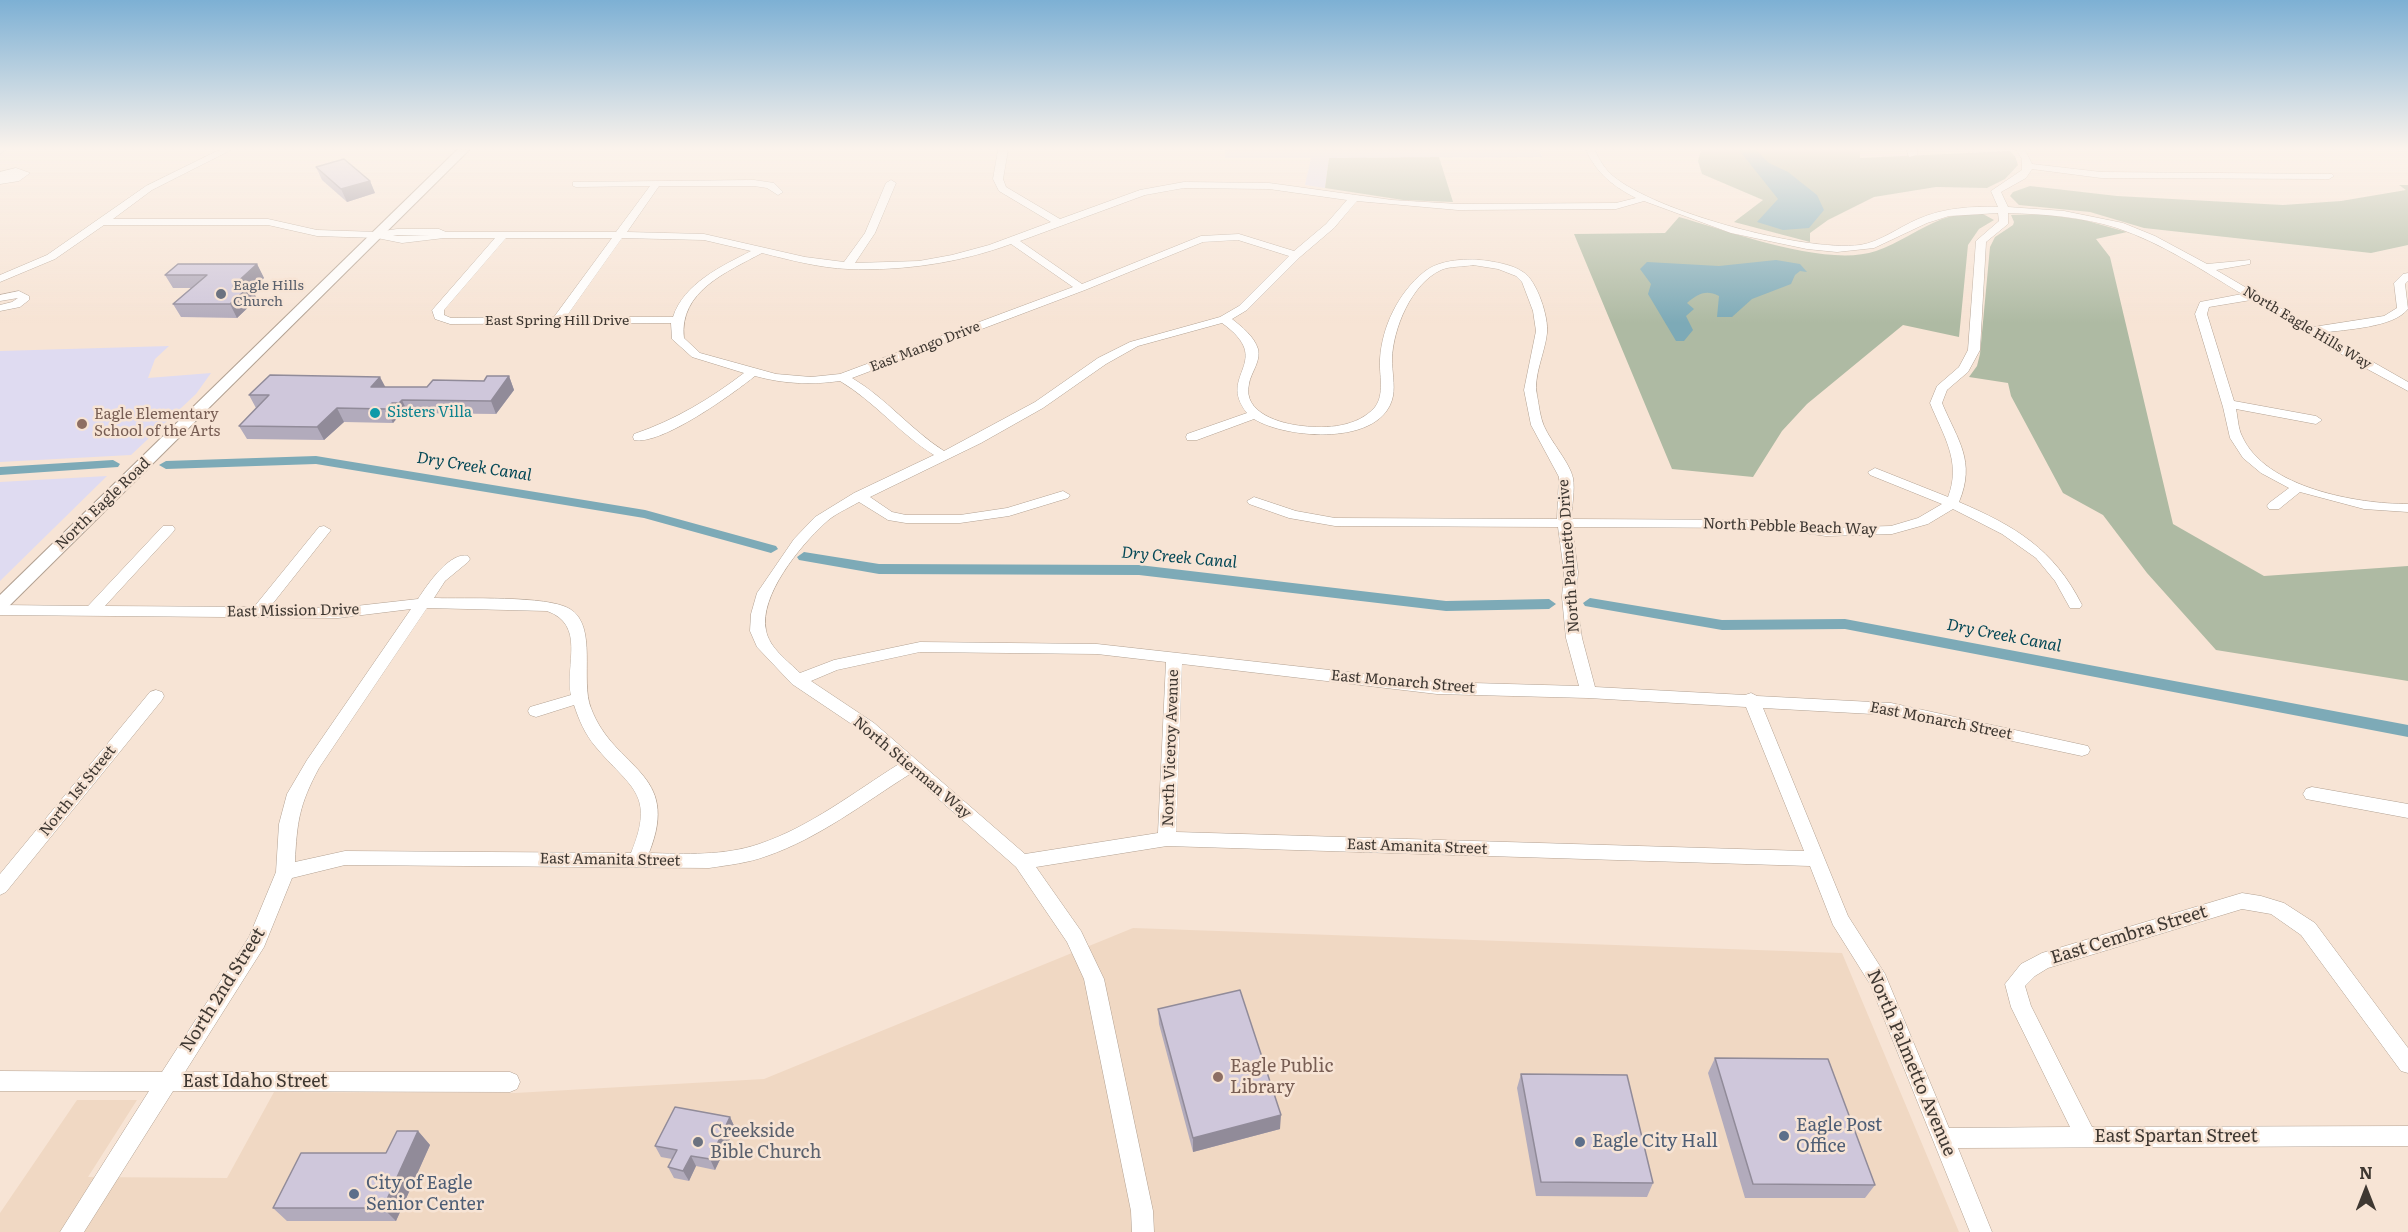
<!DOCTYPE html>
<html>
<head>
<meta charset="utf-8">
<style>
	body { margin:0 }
	#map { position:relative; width:2408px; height:1232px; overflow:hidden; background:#f7e4d5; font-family:Literata,serif }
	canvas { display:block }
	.north { position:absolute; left:2336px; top:1160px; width:60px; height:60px; -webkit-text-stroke:4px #f7e4d5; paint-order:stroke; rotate:0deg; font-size:16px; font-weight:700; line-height:24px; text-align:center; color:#3f3832 }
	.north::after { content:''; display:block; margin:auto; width:21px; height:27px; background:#3f3832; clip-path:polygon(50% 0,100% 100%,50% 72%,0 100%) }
</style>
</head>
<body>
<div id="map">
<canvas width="2408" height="1232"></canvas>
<div class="north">N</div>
</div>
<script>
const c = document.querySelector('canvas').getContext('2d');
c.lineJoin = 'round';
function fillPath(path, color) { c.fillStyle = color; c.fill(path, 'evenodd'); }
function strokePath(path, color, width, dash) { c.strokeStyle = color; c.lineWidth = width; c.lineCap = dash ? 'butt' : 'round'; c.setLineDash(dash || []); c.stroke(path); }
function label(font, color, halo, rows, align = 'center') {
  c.font = font + ' Literata,serif'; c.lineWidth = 5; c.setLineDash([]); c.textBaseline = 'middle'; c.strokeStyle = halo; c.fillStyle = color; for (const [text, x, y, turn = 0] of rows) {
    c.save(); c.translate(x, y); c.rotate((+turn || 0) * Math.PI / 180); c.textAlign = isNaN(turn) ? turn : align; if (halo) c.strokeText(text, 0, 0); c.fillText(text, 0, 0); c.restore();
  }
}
fillPath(new Path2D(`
	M1133,928L1842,953L1959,1232H0V1213L77,1100H137L88,1177L227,1178L274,1092L515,1093L764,1079Z`), '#f0d8c3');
fillPath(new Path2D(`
	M1225,150H1539L1542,157L1329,158L1325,188L1305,185L1311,158H1225Z
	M169,346L155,359L148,378L211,373L196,394L131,455L0,462V351Z
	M107,476L0,581V482Z`), '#dfdbf1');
fillPath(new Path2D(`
	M1701,150H1860V158L2010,151L2015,156L2018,165L2005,179L1987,188L1936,187L1874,197L1828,220L1810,233V242L1734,222L1763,200L1702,174L1698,161Z
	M1439,157L1453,202L1403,200L1325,188L1329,158Z
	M2399,185H2408V245L2371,253L2144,228L2090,212L2019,205L2010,196L2013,192L2030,186L2117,196L2283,205L2341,201L2406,190Z
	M1983,214L1994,220L1979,229L1968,245L1959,337L1903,325L1807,404L1782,431L1753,477L1672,469L1574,234L1665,233L1679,217C1729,231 1826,268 1876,251C1899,243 1919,228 1942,219C1955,214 1969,215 1983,214Z
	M2042,214L2084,220L2127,232L2096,239L2110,257L2173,524L2264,576L2408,566V681L2216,650L2147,573L2103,515L2063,493L2011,396L2008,383L1969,377L1977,366L1980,354L1990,247L1995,237L2013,225L2014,222L2011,215Z`), '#aebaa3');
fillPath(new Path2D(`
	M1739,150H1756L1769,163L1788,172L1817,195L1824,210L1809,228L1783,230L1757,222L1778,199Z
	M1776,260L1800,264L1807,272L1800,271L1795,275L1791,284L1752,299L1732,317H1717L1719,296C1706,289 1697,294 1687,303L1694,309L1686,316L1693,330L1684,341H1676L1648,294L1651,284L1640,269L1647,262L1719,266Z`), '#7daab7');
fillPath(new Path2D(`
	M316,456L645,510L776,546L778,549L771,553L644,518L316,464L166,469L159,465L166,461Z
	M113,460L120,464L118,467L0,475V467Z
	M804,552L879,564L1139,565L1446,601L1549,599L1556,604L1549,609L1446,611L1139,575L879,574L799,560L797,557Z
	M1590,598L1722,620L1845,619L2408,725V737L1845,629L1722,630L1585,606L1583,603Z`), '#7daab7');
const minor = new Path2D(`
	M0,150H6L0,154Z
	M219,150H231L152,190L113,219H268L317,230L377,232L397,229H439L446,232H616L650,186L576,187L573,186V182L754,180L774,183L783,192L778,195L767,188L754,186H659L627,232L704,234L805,257L844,262L865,233L886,183L891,180L896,183L875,233L855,263L919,261L952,255L989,245L1051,222L999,191L993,179L998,150H1008L1003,179L1006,187L1060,219L1140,190L1184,182L1269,183L1392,200L1458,204L1616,203L1636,198C1613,186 1597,174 1586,150H1595C1599,160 1605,169 1613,176C1656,212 1804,252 1860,245C1880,242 1899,227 1918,219C1943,208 1971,206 1998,207L1991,191L2022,170V159L2016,150H2025L2032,164L2101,172L2332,174L2334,176L2329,179L2101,178L2032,169L2026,178L2001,192L2008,207L2064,211L2123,223L2155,236L2207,264L2250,260V264L2216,270L2313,327L2384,316L2397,308L2394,283L2403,274L2408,273V281L2405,284L2408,309C2393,328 2346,329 2322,333L2408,382V391L2358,364L2251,300L2209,307L2207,314L2234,401L2316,416L2322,420L2316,424L2236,409C2238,418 2238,428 2242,436C2265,488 2358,504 2408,504V512L2364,509L2300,492L2279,509H2269L2267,506L2269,503L2289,488L2261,473L2243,458L2230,438L2223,407L2195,314L2200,302L2242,294C2202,270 2162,243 2117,228C2083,217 2044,214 2008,213V224L1986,242L1980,350L1968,372L1947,390L1942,403C1958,441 1976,461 1959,502C2015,526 2054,549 2082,605L2080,608H2070L2055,581L2036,558L2002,534L1953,509L1928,524L1892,534L1826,536L1769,528L1572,527L1578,572L1576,597L1582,638L1595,687L1745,695L1751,693L1757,696L1891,703L2088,746L2090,750L2088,754L2082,756L1891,715L1763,708L1848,916L1885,974L1949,1128L2070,1127L2011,1007L2005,984L2021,964L2042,953L2242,893L2261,896L2284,903L2315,923L2408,1048V1073L2401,1071L2301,935L2271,914L2242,909L2048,968L2035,976L2025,986L2031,1006L2092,1127L2408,1126V1146L1958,1148L1992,1232H1970L1870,984L1833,925L1810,866L1167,846L1036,867L1081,931L1104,979L1153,1211L1154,1232H1132L1131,1211L1084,979L1067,942L1016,867L910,774C864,803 819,838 767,856C748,863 729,865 709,868L345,865L292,878L264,947L185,1072H510L517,1075L520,1082L517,1089L510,1092L173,1091L84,1232H60L149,1091H0V1071L162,1072L249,937L276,872L279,824L287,794L307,760L411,609L338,618L0,615V605L88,606L163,526H173L175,529L173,532L105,606L254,607L319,527L324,526L331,530L270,607L338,608L418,599C427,585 450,551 468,556L470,559L468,562L445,581L434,598C463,599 548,595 570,609C598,626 580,680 591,708C614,770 682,771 649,853C685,854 724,856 759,844C810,827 854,792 899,764L862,731L792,684L757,647L750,631L751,614L757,593L794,539L815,517L854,493L934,455C900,434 875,402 840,381C811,385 784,384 755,376C734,393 661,446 634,440L633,437L634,434C675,420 710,399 744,373L692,357L672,339L671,323L450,324L435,319L432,310L434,308L495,238H444L402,243L377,238L317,236L268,225H104L55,259L0,282V275L47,255L146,186ZM1184,188L1269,189L1347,200L1326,224L1294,251L1239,234L1201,236L1082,284L1020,241L1145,195ZM1357,201L1458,210L1616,209L1644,201L1731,233L1807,249L1837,252L1874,248L1927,223L1949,216L1998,213L1999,221L1976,241L1968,350L1959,367L1937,386L1930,403C1943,435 1962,462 1948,497L1875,468L1868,472L1870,475L1942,504L1918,518L1891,526L1826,528L1769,520L1571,519C1572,506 1575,490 1573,478C1570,463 1551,442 1544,426C1540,417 1539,405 1537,395C1533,376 1545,353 1547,333C1549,318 1537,280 1523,272C1513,265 1500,263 1489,261C1468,258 1440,259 1424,272C1398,293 1382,327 1380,359C1379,375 1385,394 1375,407C1358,427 1326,429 1303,426C1281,424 1242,413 1249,384C1251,372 1261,362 1258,349C1254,336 1242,327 1232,319L1247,310L1300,257L1334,228ZM397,235H430L393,236ZM506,238H612L554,317L451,318L444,315V310ZM622,238L704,240L751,251C722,266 684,283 673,317H566ZM1238,240L1289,256L1239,306L1220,317L1130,342L1098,358L1035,402L944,451C911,430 886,398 852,378L1085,290L1203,242ZM1011,244L1073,287L840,374L811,377L776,374L700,353L684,338C679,291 727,272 762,253C790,260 820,268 848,269C904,271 959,263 1011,244ZM1473,265L1498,269L1516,276L1522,282L1533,311L1536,331L1524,390L1531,425L1559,477L1557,519L1335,518L1296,511L1254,497L1247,501L1249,504L1289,518L1335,526L1558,527L1564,572L1562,597L1566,638L1579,686L1437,682L1097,644L920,642L834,660L800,673C788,661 769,648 766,630C759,596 800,546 824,524C834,514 847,509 859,502L888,520L906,523H960L1009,516L1068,498L1070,495L1063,491L1007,508L960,515H906L892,512L870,497L981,443L1043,408L1106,364L1138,346L1222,323C1276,362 1216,374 1247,413L1187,434L1186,437L1187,440H1197L1254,419C1286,439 1383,447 1393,396C1395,385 1392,371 1392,359C1393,329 1411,284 1441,270C1450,266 1463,267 1473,265ZM427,608L547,611C586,625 565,664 571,695L530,707L528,711L530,715L536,717L574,705C579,720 585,734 595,746C630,788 656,793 631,853L345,851L295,862C297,822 299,805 319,768ZM920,652L1097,654L1166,662L1158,833L1025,854L874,723L811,681L837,670ZM1182,664L1437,694L1588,698L1746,707L1804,851L1176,832Z
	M1907,150H1917V155L1909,157Z
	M16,168L30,173L19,181L0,184V178L17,174L0,178V172Z
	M19,291L29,296V300L20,307L0,311V305L12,302L18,298L0,301V295Z
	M156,690L162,692L164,696L162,700L6,892L0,895V874L150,692Z
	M2312,787L2408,804V818L2306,799L2303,794L2306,789Z`);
const major = new Path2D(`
	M457,150H469L6,609L0,611V595Z`);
strokePath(minor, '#b2a192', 1);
strokePath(major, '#b2a192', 2);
fillPath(minor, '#fff');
fillPath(major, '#fff');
fillPath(new Path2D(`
	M316,167L370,181L375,193L347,202L322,180Z
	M257,264L264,278L252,289L257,299L237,318L181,317L173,304L191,288H173L165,275Z
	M509,376L514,390L496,414L408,413L405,417H398L393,423L344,422L324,440L247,439L239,426L256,408L249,395L385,387H427L484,381Z
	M1158,1009L1280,1129L1193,1152L1159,1024Z
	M1715,1058L1875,1185L1865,1198H1745L1708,1073Z
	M1521,1074L1653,1183L1647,1197L1536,1196L1517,1088Z
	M730,1117L735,1128L715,1170L696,1166L689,1181L674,1178L668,1167L672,1159L661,1157L655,1146Z
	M418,1131L430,1145L396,1221H287L273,1208L386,1153Z`), '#b2abbc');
fillPath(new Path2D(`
	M370,181L375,193L347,202L341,189Z
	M257,264L264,278L252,289L257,299L237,318L230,304L233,286Z
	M509,376L514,390L496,414L491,401Z
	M380,377L387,390L371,387Z
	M402,400L408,413L405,417L399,403Z
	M392,403L398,417L393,423L386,409Z
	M337,408L344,422L324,440L317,427Z
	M1281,1115L1280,1129L1193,1152V1138Z
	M730,1117L735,1128L715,1170L710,1159Z
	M418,1131L430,1145L396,1221L383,1208Z
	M691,1156L696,1166L689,1181L683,1171Z`), '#918b99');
const building = new Path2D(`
	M344,159L370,181L341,189L316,167Z
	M178,264H257L233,286H250L230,304H173L207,275H165Z
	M270,375L380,377L371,387H427L433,380L484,381L487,376H509L491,401L402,400L399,403H392L386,409L337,408L317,427L239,426L269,395H249Z
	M1240,990L1281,1115L1193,1138L1158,1009Z
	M1715,1058L1828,1059L1875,1185L1753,1184Z
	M1521,1074L1627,1075L1653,1183L1541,1182Z
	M675,1107L730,1117L710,1159L691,1156L683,1171L668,1167L677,1150L655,1146Z
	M397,1131H418L383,1208H273L301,1153H386Z`);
fillPath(building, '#cfc7db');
strokePath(building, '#918b99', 1.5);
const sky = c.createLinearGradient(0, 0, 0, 323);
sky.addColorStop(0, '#7db0d4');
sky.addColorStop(0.46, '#fbf3ec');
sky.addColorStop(1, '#fbf3ec00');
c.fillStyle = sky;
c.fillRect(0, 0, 2408, 323);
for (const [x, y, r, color] of [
	[221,294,6,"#6b7280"],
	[375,413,6,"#0f9aa8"],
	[82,424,6,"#8d6e63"],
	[1218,1077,6,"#8d6e63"],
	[1784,1136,6,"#5c6f8a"],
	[698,1142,6,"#6b7280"],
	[1580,1142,6,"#5c6f8a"],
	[354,1194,6,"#5c6f8a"]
]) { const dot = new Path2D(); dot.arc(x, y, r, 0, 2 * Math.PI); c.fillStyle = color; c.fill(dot); strokePath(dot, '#f7e4d5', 2); }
label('14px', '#5b616d', '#f7e4d5', [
	["Eagle Hills",233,286],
	["Church",233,302]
], 'left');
label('14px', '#3f3832', '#f7e4d5', [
	["East Spring Hill Drive",557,321],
	["North Eagle Hills Way",2307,328,31],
	["East Mango Drive",925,347,-21]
]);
label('15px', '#0d838f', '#f7e4d5', [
	["Sisters Villa",387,413]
], 'left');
label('15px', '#785e54', '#f7e4d5', [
	["Eagle Elementary",94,415],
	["School of the Arts",94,432]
], 'left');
label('15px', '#3f3832', '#f7e4d5', [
	["North Eagle Road",103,504,-44],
	["North Pebble Beach Way",1790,527,2],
	["North Palmetto Drive",1569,556,-94],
	["East Mission Drive",293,611,-1],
	["East Monarch Street",1403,682,5],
	["East Monarch Street",1941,721,11],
	["North Viceroy Avenue",1171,748,-88],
	["North Stierman Way",912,768,40],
	["North 1st Street",78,791,-51],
	["East Amanita Street",1417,847,2],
	["East Amanita Street",610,860,1]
]);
label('italic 16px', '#034756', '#f7e4d5', [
	["Dry Creek Canal",474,467,9],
	["Dry Creek Canal",1179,558,5],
	["Dry Creek Canal",2004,636,11]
]);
label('18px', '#3f3832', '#f7e4d5', [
	["East Cembra Street",2129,935,-17],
	["North 2nd Street",223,990,-58],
	["North Palmetto Avenue",1911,1063,67],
	["East Idaho Street",255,1082],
	["East Spartan Street",2176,1137]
]);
label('18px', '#785e54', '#f7e4d5', [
	["Eagle Public",1230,1067],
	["Library",1230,1088]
], 'left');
label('18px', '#4e5e75', '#f7e4d5', [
	["Eagle Post",1796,1126],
	["Office",1796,1147],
	["Eagle City Hall",1592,1142],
	["City of Eagle",366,1184],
	["Senior Center",366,1205]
], 'left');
label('18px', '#5b616d', '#f7e4d5', [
	["Creekside",710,1132],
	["Bible Church",710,1153]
], 'left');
</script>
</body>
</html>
